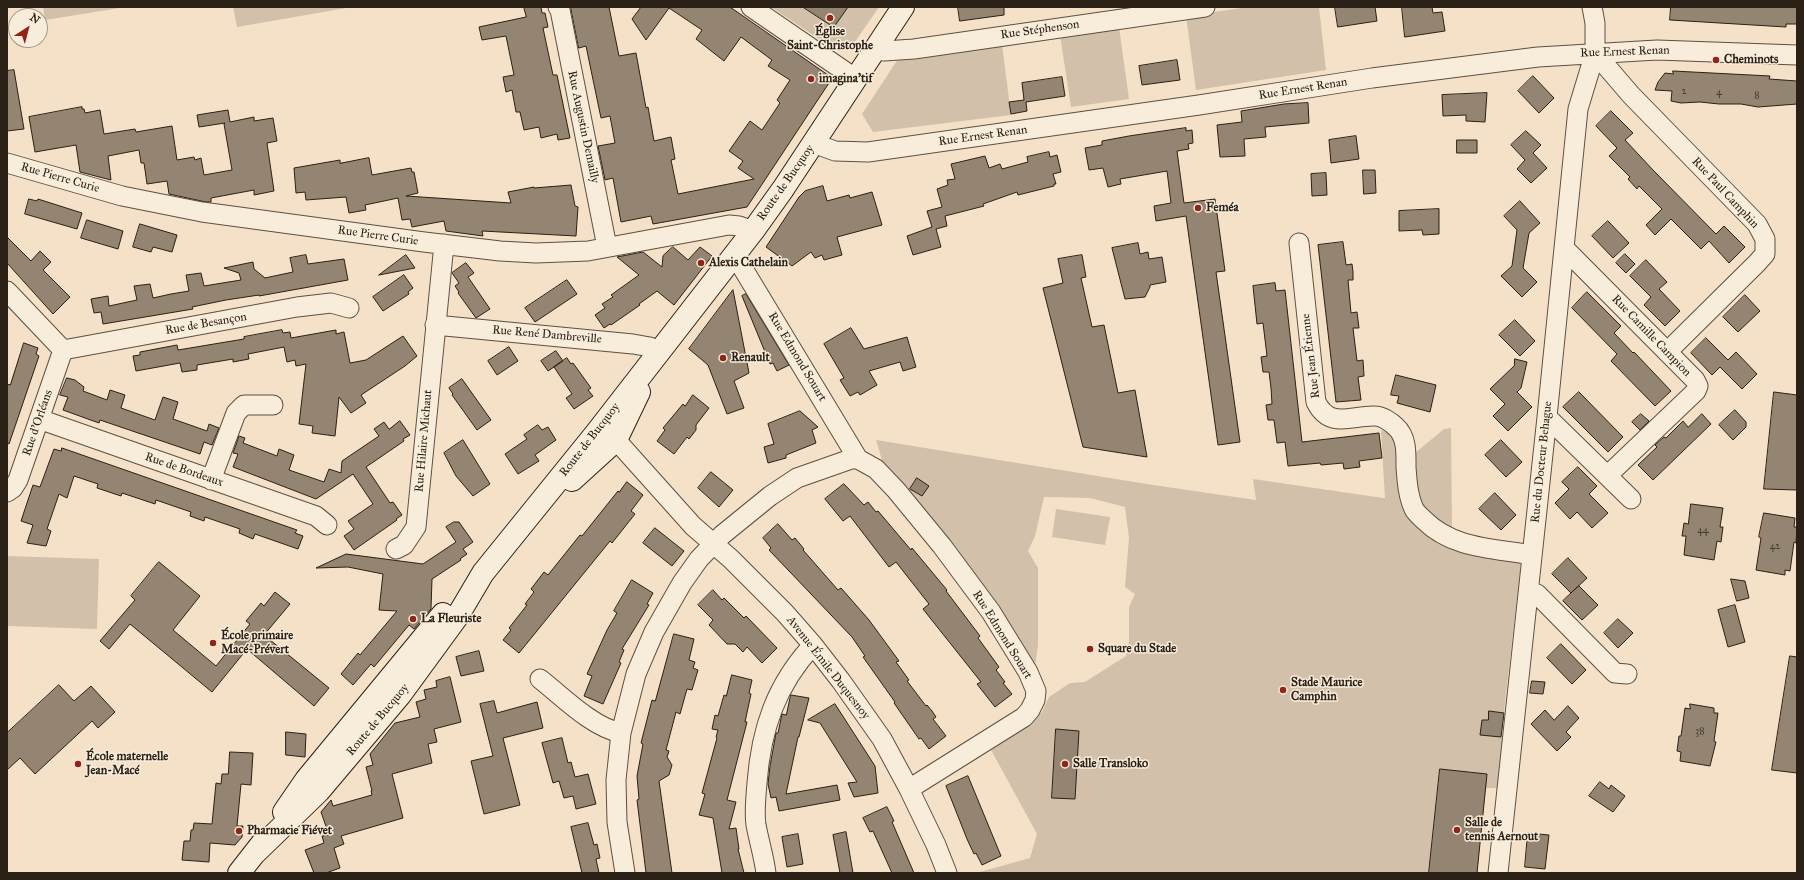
<!DOCTYPE html>
<html>
<head>
<meta charset="utf-8">
<style>
	body { margin:0 }
	#map { position:relative; width:1804px; height:880px; overflow:hidden; background:#f4e1c8; font-family:"IM FELL Great Primer",serif }
	canvas { display:block }
	.frame { position:absolute; inset:0; border:8px solid #2b2015; pointer-events:none }
	.north { position:absolute; left:8px; top:8px; width:40px; height:40px; box-sizing:border-box; background:#f8ecdb; border:1px solid #a69a8c; border-radius:50%; rotate:36deg; font-size:11px; font-weight:700; line-height:16px; text-align:center; color:#2b2015 }
	.north::after { content:''; display:block; margin:auto; width:14px; height:18px; background:#8f2418; clip-path:polygon(50% 0,100% 100%,50% 72%,0 100%) }
</style>
</head>
<body>
<div id="map">
<canvas width="1804" height="880"></canvas>
<div class="frame"></div>
<div class="north">N</div>
</div>
<script>
const c = document.querySelector('canvas').getContext('2d');
c.lineJoin = 'round';
function fillPath(path, color) { c.fillStyle = color; c.fill(path, 'evenodd'); }
function strokePath(path, color, width, dash) { c.strokeStyle = color; c.lineWidth = width; c.lineCap = dash ? 'butt' : 'round'; c.setLineDash(dash || []); c.stroke(path); }
function label(font, color, halo, rows, align = 'center') {
  c.font = font + ' "IM FELL Great Primer",serif'; c.lineWidth = 3; c.setLineDash([]); c.textBaseline = 'middle'; c.strokeStyle = halo; c.fillStyle = color; for (const [text, x, y, turn = 0] of rows) {
    c.save(); c.translate(x, y); c.rotate((+turn || 0) * Math.PI / 180); c.textAlign = isNaN(turn) ? turn : align; if (halo) c.strokeText(text, 0, 0); c.fillText(text, 0, 0); c.restore();
  }
}
fillPath(new Path2D(`
	M43,7H126L45,20Z
	M233,7H352L237,27Z
	M771,7H879L852,46L831,47Z
	M1249,7H1319L1326,70L1196,90L1186,16Z
	M1119,27L1129,99L1071,107L1060,35Z
	M1002,44L1011,115L873,132L862,114L898,59Z
	M1451,428L1452,531L1518,561L1521,565L1501,737L1503,738L1499,788H1486L1477,873H976L1030,858L1037,834L991,750L1032,722L1042,712L1049,697L1070,683L1085,682L1126,656L1129,641V607L1135,594L1125,587L1129,538L1125,507L1090,498L1044,497L1035,536L1028,551L1038,568V645L1035,667L990,596L947,537L922,507L884,467L876,440L1153,485L1256,500L1253,479L1383,498H1385L1381,430L1405,439L1415,453L1444,429Z
	M1056,509L1110,517L1105,545L1052,537Z
	M7,556L99,559L97,629L7,626Z`), '#d2c0aa');
const building = new Path2D(`
	M524,7H541L542,13H545L548,27L543,28L553,75H557L570,138L558,140L557,134L541,138L539,127L524,130L520,112H516L512,90L506,92L503,77L514,75L506,36L482,40L479,27L526,17Z
	M571,7H609L619,56L636,53L646,108L648,107L654,141L671,137L675,159L671,160L678,194L754,179L738,168L743,161L729,151L750,121L762,130L780,103L777,100L790,80L768,66L772,60L741,37L724,61L696,39L702,30L669,8L646,40L632,19L641,7H730L828,75L829,83L747,207L653,224L651,216L621,222L613,178L605,180L598,146L615,143L610,116L601,118L586,46L579,48Z
	M803,7H848L834,27Z
	M958,7H1004V15L960,21Z
	M1335,7H1375L1377,21L1338,27Z
	M1402,7H1432L1433,13L1442,12L1445,31L1405,37Z
	M1671,7H1797V24H1786V27L1670,20Z
	M1177,60L1180,80L1142,85L1139,66Z
	M14,70L24,129L7,131V71Z
	M1673,71L1770,76L1769,79L1797,81V104L1758,107L1741,104H1719L1700,102L1681,103L1671,101L1672,91L1655,90L1658,82L1665,73L1673,74Z
	M1533,76L1554,98L1539,113L1518,91Z
	M1062,77L1065,96L1026,102L1027,111L1011,114L1009,102L1024,100L1022,83Z
	M1487,93L1485,122L1466,121V115L1443,116L1442,95Z
	M1308,103L1309,123L1265,127L1266,137L1244,139L1245,156L1220,157L1217,125L1242,122L1241,111L1284,104Z
	M82,107V109H84L85,113L100,110L104,134L135,129L136,132L172,126L177,160L194,157L195,160L201,158L204,175L232,170L224,124L225,123L199,127L197,115L228,110L230,122L254,117V121L273,118L277,141L267,143L274,191L254,195V190L211,198V202H206L169,194L167,181L147,184L144,163H141L139,150L108,156L111,180L80,172L76,145L35,152L29,117Z
	M1611,111L1633,133L1625,140L1653,170L1716,234L1724,226L1745,247L1729,263L1709,241L1701,249L1671,219L1655,235L1646,225L1662,209L1639,186L1637,189L1628,179L1630,177L1609,156L1617,148L1596,126Z
	M1186,128V131L1192,130L1193,143L1188,144L1189,149L1177,151L1184,203L1215,199L1225,271L1216,272L1240,442L1218,445L1186,216L1156,221L1154,206L1171,203L1167,171L1120,179L1121,184L1108,187L1103,168L1089,170L1085,148L1102,145V141L1129,136Z
	M1526,131L1541,145L1533,153L1547,168L1531,183L1517,169L1525,160L1511,145Z
	M1356,136L1359,159L1331,163L1329,140Z
	M1457,140H1477V153H1457Z
	M1049,152L1050,157L1057,155L1061,172L1053,174L1056,184H1054V186L1018,195L1017,192L983,204L984,206L945,216L947,226L936,229L941,247L913,255L907,236L932,227L927,211L942,207L937,189L948,185L947,180L955,179L951,164L985,156L989,168L1000,164L1002,169L1028,162L1027,157Z
	M369,158L372,175L411,168L412,172H414L418,193L406,196L511,203L508,192L534,187V188L571,185L575,206L578,207L576,236L482,231L483,236L446,231L444,221L412,227L410,219L402,220L398,198L365,205L366,210L349,213L346,197L306,200L305,192L296,193L294,168L340,160V163Z
	M1363,170H1375L1376,193L1364,194Z
	M1326,173L1327,195L1312,196L1311,174Z
	M823,186L827,201L849,195L850,198L872,192L882,225L837,237L842,255L824,260L822,255L815,258L811,252L792,266L766,247L799,197L805,191Z
	M29,199L37,201L38,199L82,213L77,229L25,214Z
	M1520,201L1540,223L1529,233L1523,268L1537,282L1522,297L1501,276L1512,266L1517,230L1504,216Z
	M1439,209V234L1423,235L1422,230L1399,231V211Z
	M87,220L123,231L118,249L81,238Z
	M1608,221L1629,243L1613,258L1592,236Z
	M140,224L177,235L172,252L153,247L151,252L133,247Z
	M7,237L31,261L40,251L51,262L43,270L70,297L53,314L7,263Z
	M1343,242L1346,265L1352,264L1353,272V280H1348L1351,313L1357,312L1359,328H1353L1357,361L1363,360L1364,376L1358,377L1361,400L1336,402L1318,245Z
	M1138,243L1140,254L1148,252L1149,259L1162,257L1166,282L1150,285V287L1145,297L1125,299L1112,248Z
	M673,247L688,260L700,247L712,256L674,305L657,291L639,304L640,305L611,325L610,324L604,328L595,315L605,308L602,304L613,297L611,295L639,275L617,257L643,252L662,267L663,256Z
	M1625,254L1635,264L1626,273L1616,263Z
	M306,255L308,264L344,259L348,280L259,296V295L226,300L192,307L193,309L103,324L101,312L94,313L91,299L108,296L109,306L137,300L134,286L150,284L153,298L171,294L189,291L186,275L201,273L204,286L241,280L239,273L224,268L253,262L254,269L265,278L293,272L290,258Z
	M406,255L415,268L379,275Z
	M1082,255L1086,277L1081,278L1092,327L1104,325L1118,393L1135,390L1147,457L1083,447L1043,288L1063,283L1058,259Z
	M1646,260L1667,282L1659,289L1680,311L1665,326L1644,305L1651,297L1630,276Z
	M466,263L474,273L468,277L490,309L476,318L458,293L459,292L455,286L459,283L452,273Z
	M404,275L413,288L408,292L409,294L383,311L373,297Z
	M567,280L577,294L535,322L525,308Z
	M1275,283L1276,291L1285,290L1302,442L1379,433L1382,458L1359,461L1360,467L1344,469L1343,463L1321,465L1320,463L1288,466L1285,442L1277,443L1274,420H1268L1266,405L1272,404L1271,388L1269,372H1263L1261,357L1267,356L1263,323L1257,324L1253,286Z
	M733,290L749,373L734,381L744,408L727,414L708,365L689,349Z
	M1587,292L1621,326L1614,333L1633,353L1634,352L1671,391L1655,406L1611,361L1617,354L1572,308Z
	M746,294L789,365L777,371L773,363L770,364L742,296Z
	M1745,295L1760,311L1738,332L1723,317Z
	M1515,320L1535,341L1520,356L1499,335Z
	M851,328L864,349L907,337L916,367L903,371L900,362L869,371L877,385L860,395L858,392L850,396L840,380L844,378L824,344Z
	M282,330L283,333L290,332L291,338L336,330V334L344,332L350,363L366,360L403,336L417,356L405,366L361,395L366,403L351,413L339,397L335,436L312,433L313,426L299,424L306,364L296,366L295,360L287,362L284,347L248,354L249,359L233,362V359L197,365V370L182,372L180,363L136,371L133,356L140,355V352L177,345L178,350L244,339V337Z
	M1706,338L1728,360L1736,352L1757,374L1742,389L1720,367L1712,375L1691,353Z
	M24,343L38,348L36,354L39,356L9,444L7,443V384L10,385Z
	M509,347L518,361L497,375L488,361Z
	M556,351L563,361L548,371L541,361Z
	M567,358L571,364L573,363L591,388L588,390L593,396L574,409L566,398L572,394L554,367Z
	M1515,359L1527,362L1521,388L1517,392L1532,407L1508,431L1493,416L1505,404L1490,389L1514,366Z
	M1396,375L1436,385L1430,412L1397,403L1399,396L1391,395Z
	M67,378L75,380L84,387L83,391L107,400L110,390L125,395L121,408L155,420L163,397L178,402L173,419L207,431L209,424L219,428L212,445L204,442L200,454L100,420L99,423L63,410L68,397L60,395Z
	M462,379L491,420L477,430L452,395L453,394L449,388Z
	M1579,392L1623,437L1608,452L1563,407Z
	M1774,392L1797,395V490L1764,489Z
	M693,395L709,408L696,425V430L689,439L687,437L674,454L657,441L665,430L663,428L683,404L685,406Z
	M1735,410L1746,422V427L1733,440L1719,425Z
	M800,411L818,427L812,430L816,443L786,455V458L768,463L764,447L774,444L768,424Z
	M1641,414L1649,421L1640,430L1632,422Z
	M1702,414L1711,424L1653,480L1638,465L1657,447L1655,445L1664,437L1666,438L1683,421L1688,427Z
	M400,421L410,435L403,439L404,441L366,467L390,503L393,502L402,515L396,519L397,520L354,550L344,536L354,529L348,521L373,504L353,474L316,499L233,467L238,454L233,453L239,436L245,438L243,443L277,456L279,449L294,455L289,470L324,482L329,469L341,473L342,461L379,436L374,429L384,422L389,429Z
	M538,425L542,430L548,427L556,440L535,455L539,461L518,474L505,454L527,439L524,435Z
	M463,440L490,484L473,496L456,476L444,453Z
	M1501,440L1522,462L1506,477L1485,455Z
	M62,448L297,530L295,533L303,536L298,549L255,534L253,539L239,533L240,529L205,517L204,521L190,516L191,512L156,500L155,504L122,493L121,496L97,488L98,484L74,476L67,498L59,494L47,529L51,531L46,546L27,543L33,525L21,521L33,485L40,487L54,449L61,451Z
	M1578,467L1597,486L1589,494L1608,513L1592,528L1577,512L1570,519L1555,503L1569,489L1562,482Z
	M711,472L733,490L719,507L698,488Z
	M917,478L929,486L922,496L910,489Z
	M627,482L643,495L631,511L635,514L612,543L610,541L519,653L503,640L511,630L509,628L527,605L525,604L534,592L531,589L544,572L548,575L580,535L582,536L618,491L619,492Z
	M844,484L864,505L868,502L876,512L878,511L911,550L912,548L947,590L946,591L980,636L978,638L999,667L996,670L1005,682L1003,683L1012,694L995,707L977,684L981,682L923,609L929,604L896,562L889,567L850,516L843,521L825,499Z
	M1495,493L1516,515L1501,530L1479,509Z
	M1691,504L1723,508L1720,527H1723L1721,542L1717,541L1714,560L1684,555L1686,536H1682L1684,523L1688,524Z
	M1764,513L1795,518L1794,527H1797L1796,543L1794,542L1790,571L1785,570V575L1756,570L1761,538L1759,537Z
	M454,522H459L473,542L463,549L467,554L460,559L461,560L432,579L431,609L414,629L409,625L374,667L371,664L353,685L341,674L358,653L360,655L397,611L379,610L383,574L348,567L316,568L346,554L423,564L456,542L446,527Z
	M778,524L792,540L795,538L804,549L803,550L838,590L841,588L869,620L899,661L896,662L909,680L907,681L926,706L927,705L932,711L936,717L933,719L946,736L929,749L921,738L919,739L894,703L895,702L863,657L865,656L852,637L769,550L771,548L763,538Z
	M655,528L684,551L672,566L643,543Z
	M1568,558L1587,578L1571,593L1552,574Z
	M159,562L200,596L173,630L216,666L250,624L246,621L261,603L264,606L275,592L290,604L264,635L329,688L314,706L247,649L212,692L130,624L109,649L100,641L135,600L131,596Z
	M1731,579L1745,581L1749,598L1737,601Z
	M632,580L653,593L647,604L649,605L622,649L624,650L619,662L621,663L603,704L584,696L592,676L587,674L607,630L617,613L614,611Z
	M1579,586L1598,605L1582,620L1563,601Z
	M713,590L722,600L724,598L744,618L746,616L777,648L762,663L747,647L743,652L735,644H727L709,625L713,620L698,605Z
	M1735,605L1745,642L1728,647L1718,610Z
	M1618,619L1633,633L1618,648L1604,633Z
	M674,634L694,639L689,660L695,662L693,668L698,670L692,690L687,689L680,714L676,712L666,750L669,751L667,757L672,765L669,775L659,781L672,873H646L637,800L639,799L637,776L643,744L641,743L652,700L655,701Z
	M1561,644L1586,670L1572,684L1547,658Z
	M479,651L484,671L461,676L456,657Z
	M1790,656L1797,657V773L1772,770Z
	M732,675L752,680L749,693L751,694L745,722H747L727,800L736,802L729,829L736,828L739,849H738L744,873H722L713,818L699,815L705,794L702,793L717,738L716,737L718,730L712,729L715,715L718,716L724,695L726,696Z
	M450,677L461,722L434,729L437,742L428,744L432,763L392,774L403,818L341,836L344,844L334,848L340,868L326,873H314L305,850L324,843L322,836L329,835L321,812L331,800L333,806L372,795L371,791H372L366,767L373,765L370,754L395,723L420,717L416,702L426,699L424,690L437,687L436,681Z
	M1532,681L1545,682L1543,694L1530,693Z
	M59,685L74,701L91,686L115,712L98,728L92,721L35,774L20,758L7,770V733Z
	M791,695L809,698L799,737H798L786,794L837,785L840,800L779,811L776,797L771,798L768,784L770,766L776,733H778L782,714L786,715Z
	M494,701L497,713L537,702L543,728L503,738L520,805L484,814L471,761L493,756L480,704Z
	M835,704L875,766L878,793L854,797L848,783L857,782L820,723L808,720Z
	M1690,704L1714,708V713H1718L1714,741L1716,742L1710,766L1680,761L1681,752L1677,751L1679,736H1681L1685,708L1690,709Z
	M1568,706L1579,718L1566,732L1571,737L1557,751L1531,724L1545,710L1554,720Z
	M1489,711L1504,713L1501,737L1480,735L1482,720H1488Z
	M1056,729L1079,731L1075,799L1052,798Z
	M286,732L306,734L305,757L286,755Z
	M562,738L568,763L571,762L575,777L588,774L596,804L576,809L573,796L564,798L559,781L553,783L542,743Z
	M230,752L253,753L251,785L241,784L237,826H243L242,837L235,845L210,843L209,862L182,860L184,841H190L191,830H193L194,823L212,824L216,783L221,784L222,774H228Z
	M1440,769L1487,774L1477,873H1429Z
	M968,776L1001,856L982,865L976,853L974,854L967,839L946,786Z
	M1600,782L1609,789L1611,785L1625,796L1613,812L1589,796Z
	M887,807L894,821L892,822L914,873H892L873,831L870,832L863,818Z
	M588,823L594,845L597,844L600,858L596,859L599,873H582L571,827Z
	M846,832L853,873H840L833,835Z
	M1528,833L1549,835L1545,869L1525,867Z
	M798,834L803,864L787,867L782,837Z`);
fillPath(building, '#948472');
strokePath(building, '#2b2015', 1);
const street = new Path2D(`
	M558,7L560,10L607,247
	M751,7L856,79
	M876,48L884,51L914,49L1205,7
	M1595,53L1631,95L1757,224L1765,239V254L1757,263L1667,352
	M813,143L835,151L868,152L1199,105L1372,78L1538,57L1657,50L1797,55
	M7,163L122,196L202,212L424,242L500,251L536,253L588,251L729,225L739,226L753,231
	M1299,243L1316,402C1330,430 1352,415 1375,416C1382,416 1391,422 1396,427C1407,437 1406,453 1406,467C1407,481 1408,496 1414,509C1416,513 1421,517 1424,520C1453,549 1493,548 1532,555
	M1564,248L1695,380L1698,386L1696,391L1608,475
	M732,259L742,267L858,459
	M7,291L63,350
	M435,325L633,344L650,347L658,352
	M63,350L297,307L331,303L349,308
	M1547,417L1631,499
	M39,419L316,516L327,525
	M602,434L616,440L693,526L731,559L785,613L813,645L841,681L882,739L909,789L936,845L947,873
	M211,480L236,413L244,405H273
	M7,492L13,488L18,480L63,350
	M396,549L404,545L416,527L444,244
	M1529,591L1537,594L1615,673L1627,674
	M540,679C563,697 592,727 621,733
	M625,873L617,822L616,780L621,733L636,674L654,632L682,583L699,559L722,535L770,496L797,478L851,459H858L876,469L896,490L942,546L991,612L1028,672L1036,691L1035,700L1030,710L1024,717L909,789
	M766,873C764,857 759,841 756,825C754,812 756,797 757,783C761,729 776,685 813,645
	M1498,873L1547,417L1578,109L1595,53V23L1592,7`);
const secondary = new Path2D(`
	M572,480L616,440L639,392
	M284,812L306,780L443,614
	M255,853L319,791L400,695L457,617L483,573L597,432L753,231L783,189L903,7
	M239,873L264,841`);
strokePath(street, '#5d5042', 21);
strokePath(secondary, '#2b2015', 24);
strokePath(street, '#f8ecdb', 19);
strokePath(secondary, '#f8ecdb', 22);
for (const [x, y, r, color] of [
	[830,18,4,"#8f2418"],
	[1716,60,4,"#8f2418"],
	[811,79,4,"#8f2418"],
	[1198,208,4,"#8f2418"],
	[701,263,4,"#8f2418"],
	[723,358,4,"#8f2418"],
	[413,619,4,"#8f2418"],
	[213,643,4,"#8f2418"],
	[1090,649,4,"#8f2418"],
	[1283,690,4,"#8f2418"],
	[78,764,4,"#8f2418"],
	[1065,764,4,"#8f2418"],
	[1457,830,4,"#8f2418"],
	[239,831,4,"#8f2418"]
]) { const dot = new Path2D(); dot.arc(x, y, r, 0, 2 * Math.PI); c.fillStyle = color; c.fill(dot); strokePath(dot, '#f8ecdb', 1.5); }
label('10px', '#45392c', null, [
	["2",1684,92],
	["4",1719,93],
	["8",1757,96],
	["44",1703,531],
	["42",1775,547],
	["38",1700,732]
]);
label('12px', '#2b2015', '#f8ecdb', [
	["Rue Stéphenson",1040,30,-8],
	["Rue Ernest Renan",1625,52,-2],
	["Rue Ernest Renan",1303,89,-9],
	["Rue Augustin Demailly",583,127,78],
	["Rue Ernest Renan",983,136,-8],
	["Rue Pierre Curie",60,178,16],
	["Route de Bucquoy",786,183,-55],
	["Rue Paul Camphin",1725,193,47],
	["Rue Pierre Curie",378,236,8],
	["Rue de Besançon",206,324,-10],
	["Rue René Dambreville",547,335,5],
	["Rue Camille Campion",1651,336,46],
	["Rue Jean Étienne",1311,356,-97],
	["Rue Edmond Souart",797,357,59],
	["Rue d'Orléans",38,423,-71],
	["Route de Bucquoy",590,440,-52],
	["Rue Hilaire Michaut",424,441,-85],
	["Rue du Docteur Behague",1542,462,-84],
	["Rue de Bordeaux",184,470,19],
	["Rue Edmond Souart",1002,635,58],
	["Avenue Émile Duquesnoy",828,668,52],
	["Route de Bucquoy",378,720,-50]
]);
label('bold 12px', '#2b2015', '#f8ecdb', [
	["Église",830,32,"center"],
	["Saint-Christophe",830,46,"center"],
	["Cheminots",1724,60],
	["imagina'tif",819,79],
	["Feméa",1206,208],
	["Alexis Cathelain",709,263],
	["Renault",731,358],
	["La Fleuriste",421,619],
	["École primaire",221,636],
	["Macé-Prévert",221,650],
	["Square du Stade",1098,649],
	["Stade Maurice",1291,683],
	["Camphin",1291,697],
	["École maternelle",86,757],
	["Jean-Macé",86,771],
	["Salle Transloko",1073,764],
	["Salle de",1465,823],
	["tennis Aernout",1465,837],
	["Pharmacie Fiévet",247,831]
], 'left');
</script>
</body>
</html>
